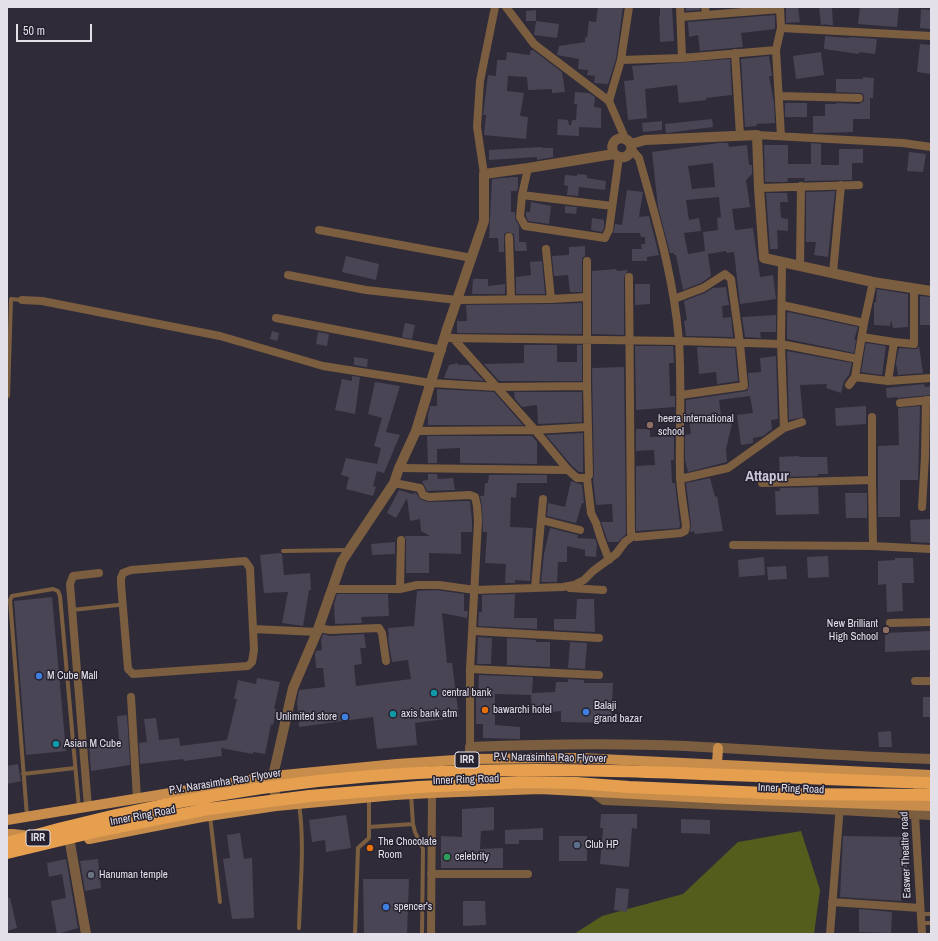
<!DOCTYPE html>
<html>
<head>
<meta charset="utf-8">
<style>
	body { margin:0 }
	#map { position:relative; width:938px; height:941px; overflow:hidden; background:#302b39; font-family:"Archivo Narrow",sans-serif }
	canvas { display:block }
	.frame { position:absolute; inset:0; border:8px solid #e3e0ea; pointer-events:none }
	.scale { position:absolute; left:16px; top:24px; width:76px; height:18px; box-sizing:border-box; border:2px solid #e3e0ea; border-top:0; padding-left:5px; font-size:12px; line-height:14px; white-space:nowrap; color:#e3e0ea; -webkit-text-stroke:3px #26212f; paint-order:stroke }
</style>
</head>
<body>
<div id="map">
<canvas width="938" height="941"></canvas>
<div class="frame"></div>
<div class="scale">50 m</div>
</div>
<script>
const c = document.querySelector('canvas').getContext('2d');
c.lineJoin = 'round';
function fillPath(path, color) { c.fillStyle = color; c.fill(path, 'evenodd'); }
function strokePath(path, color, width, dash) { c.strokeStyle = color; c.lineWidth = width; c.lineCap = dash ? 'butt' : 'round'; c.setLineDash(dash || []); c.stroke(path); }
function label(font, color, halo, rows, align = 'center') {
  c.font = font + ' "Archivo Narrow",sans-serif'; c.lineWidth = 3; c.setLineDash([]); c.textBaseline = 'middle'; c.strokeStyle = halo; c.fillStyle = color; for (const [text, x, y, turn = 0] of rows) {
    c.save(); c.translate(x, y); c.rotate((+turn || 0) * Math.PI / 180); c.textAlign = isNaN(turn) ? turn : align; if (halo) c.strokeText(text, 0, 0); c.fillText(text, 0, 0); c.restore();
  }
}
fillPath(new Path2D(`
	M801,831L820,890L814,934H574L602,916L683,894L738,842Z`), '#545d1c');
fillPath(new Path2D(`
	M598,7H623L616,59L608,84L594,83L595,76L587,75L588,70L578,69L579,59L557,55L559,46L585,42V37L587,38L589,21L596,22Z
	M660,7H672L674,41L660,42L659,16H660Z
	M686,7H700V10L686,11Z
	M786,7H798L800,22L786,23Z
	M819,7H832L833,25H827V24L821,25Z
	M860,7H899L897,27L858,24Z
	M921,9L931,10V29L920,28Z
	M536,10V21H526V11Z
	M775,15V29L741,33L743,47L700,51L698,35L689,37L688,22Z
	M536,21L559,24L557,38L534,35Z
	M825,36L849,38V37L877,39L875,54L859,52V54L824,49Z
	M920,44L931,45V74L917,72Z
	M533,50L562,72L565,92L552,93V89L528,90L527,77L508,76L507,91L524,93L520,116L528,117L526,139L484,135L486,115H483L488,75L496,76L497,60H506L507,52L530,55V51Z
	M821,52L824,75L796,79L793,56Z
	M769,56L772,76H769L774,103L775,123L756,124L757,126L745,127L741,59Z
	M730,59L732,95L706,98V100L679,103L677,85L645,89L647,118L628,120L624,81L634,80L632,66Z
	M863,77L874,78L873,98H870V119H853V132L813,133V116H825V104H836V103L859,104L864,101V96L862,93L836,92V79H863Z
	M575,92L589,93L595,97L594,107L601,108V128L579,127V136L557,135L558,119L568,120L569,125H571L572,120H576L577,104H574Z
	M785,103H807V117H785Z
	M712,119L713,127L666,133L665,124Z
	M662,121V130L643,132L642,123Z
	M719,143H728L729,147L747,145L749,165H752V174L746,180L750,207L732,209L735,230L753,228L760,277L773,275L776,299L740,304L734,252L727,253L726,251L708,254L711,276L701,283L683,290L676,255H674V253H670L658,207L652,152ZM713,163L715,187L692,189L688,166ZM719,197L721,217L717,218L718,230L703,232L705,251L688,254L684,233L701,231L699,218L689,220L686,200Z
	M811,143L821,144V165H839V149H863V163H852V180L804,181L805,178H788L787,182H765L764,145H788V164H811Z
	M542,147V148H553V157L537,160V157L489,160V150Z
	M909,152L926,154L923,172L907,171Z
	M577,174L587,175V178L606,181L605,190L579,187L578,196L567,195L568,186L564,185L565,175L577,176Z
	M513,177H518V187L517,191H511V212H515V219L519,226V242H526L527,251H515L514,234L508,232L504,234V252H499L498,238H489L492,179Z
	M627,190L643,192L639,217L649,216L659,255L647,257V261H632V249H642L641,244H645V237H641L640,233H613L615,224L622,225Z
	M835,191L828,257L814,255L816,242H806V192Z
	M766,193H787L788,202H780L781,218L788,219V231L777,230L778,249H770Z
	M531,202L551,206L549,224L528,221L526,216V212H530Z
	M565,206L577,207L576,214L565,213Z
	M592,218L604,220V228L602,232L591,230Z
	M585,246V256L582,258V292H570L568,275L554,276L552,256L569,255V247Z
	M346,256L379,264L376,280L342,272Z
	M542,261L545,294H516V277L531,275L530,262Z
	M616,269L617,271L628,270L624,277V335L592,334V271Z
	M473,279H488V286L505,284V294H472Z
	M635,284H650V304L635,305Z
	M726,287L729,305L722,306L723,318L731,317L733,337L686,336L684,321L687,320L684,301L705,293L713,288Z
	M877,289L908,294V327L893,328L891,320L890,326L874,325V303L876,302Z
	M920,296L931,297V325H920Z
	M582,303V334L457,333V321H467L466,305L551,304Z
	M788,312L858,327L854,340H856L854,353L787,339V314Z
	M776,315V332H760L761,338L745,337L742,317Z
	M405,323L415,325L412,339L402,337Z
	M272,331L279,333L277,341L270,339Z
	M318,332L329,334L327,346L316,344Z
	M866,343L886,346L882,375L861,372Z
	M524,345H557V362H577V345H582V381H499L484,364L524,363Z
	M635,346H673L674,363H669L670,396H675V407L636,410Z
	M919,346L923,373L898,375L896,363L899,348L914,349H917Z
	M697,347L735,348L738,381L717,384L716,372L699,374Z
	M787,351L852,363L849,375L844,381L841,393L826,388L827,384L800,385L803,417L789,420Z
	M776,356L778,419L771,420L772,429L763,436L753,438V443L741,445L737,415L753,413L750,396L719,400L721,416L734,415L726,449L727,462L688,472L685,460V435L691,434L689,419H686V400L747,391L749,386L748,373L761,372L760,358Z
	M354,357L368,359L367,367L354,365Z
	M458,363V365H469L484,381L444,378L449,365Z
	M624,367L626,534L618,542H608L601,522H613L612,504L596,505L593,479L594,475L592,368Z
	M352,376L360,377L355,414L335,410L342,379L352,381Z
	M375,382L400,386L386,432L400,435L384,473L377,471L373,486L376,487L373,496L346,489L349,477L341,475L346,458L377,464L381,448L374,446L382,418L368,414Z
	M924,384L925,387L931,386V395L897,398V397L887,398L886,388Z
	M437,389L494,392L523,425H428V415L430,406H437Z
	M514,392H582V422L538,424L537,405L522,407L515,399Z
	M866,406V424L836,426L835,408Z
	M920,406L918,480H900V517H878V446L899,445L898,408Z
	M636,429H650V437L674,436V460H671L672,483H675L680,526L679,528L636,531V466L655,465L654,450L636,451Z
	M583,433V472H579L572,466L546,435Z
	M427,436H532L537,442V464L460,463V448L437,449V463H428Z
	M799,456V457H827L828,474H818V476L780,477L779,457Z
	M428,474H437L438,479L453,478L455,490L427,491L422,481L428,480Z
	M489,475H547V483H517L516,498L511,497L510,527L533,528L530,581L515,580V583H505L506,564L485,563L487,532H483L482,506L480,496H484L485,483H488Z
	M710,478L715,497L717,496L723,531L695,534L694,531L690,532L691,525L686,483Z
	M571,481L582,485L584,503H582L576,523L547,516L548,503L565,507Z
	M818,487L819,514L776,515L775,491H780V488Z
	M399,490L412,494L416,493L420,499L428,502L470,501L472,521V532H461V554L429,553V573H406V540L405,536H430L421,531L420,519L410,521L407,498L396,518L387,513Z
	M845,493H867V518H846Z
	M931,519V543L911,542L910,520Z
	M550,528L578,535L577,538L595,539L597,544L596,557L585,556V550L567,546V562H558L557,582H541L544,554Z
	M395,542V554L372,555L371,544Z
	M280,553L282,554L284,575L310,573L311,590H309L303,626L282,623L288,592L264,593L260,555Z
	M828,556L829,577L808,578L807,557Z
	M764,557L765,575L739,577L738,560Z
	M895,558H913L914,583H902L903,611L887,612L886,584L878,585V561L895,560Z
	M786,566L787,579L768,580L767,567Z
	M436,590L464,594V611H468L467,618L442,613L447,663H452L459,717L415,723L417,745L377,749L373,717L299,727L297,702L299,690L325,687L323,668H316L315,654L316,651L322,650L321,640L323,634L330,636L364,634L366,648H360L362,664L354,665L356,686L411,679L408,660L392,662L388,637L389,636L388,628L414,626L417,591Z
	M337,594H388L389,616L361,617L362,623L335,624L334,604Z
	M515,594L514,618H537V629L478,626L479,612H482V595Z
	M52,597L66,751L26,755L14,601Z
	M577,599H594L595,632L554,630V619H576Z
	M931,631V650L885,652V633Z
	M478,637L492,638L491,664H477Z
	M507,638L536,640V642H550V667L507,665Z
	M570,642L587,643L585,669L568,668Z
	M479,675L533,677L532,693L555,692L556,682H568V679L584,680V683H613L611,723L561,722V711L532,714L531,695L495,694V725L520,727V739L483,738V724H476V695H478Z
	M257,678L280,682L274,709H276L273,725L271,724L265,754L253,752V754L221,748L222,756L184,761L183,759L140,764L139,743L147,742L144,719L156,718L159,740L179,738L180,746L227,740L237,699H234L238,680L256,684Z
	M923,697H931V717H923Z
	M127,715L130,765L91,771L89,746L115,743V741L119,740L117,716Z
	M891,731L892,747H879L878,732Z
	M18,764L21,781L7,784V766Z
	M494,807V830L481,831L480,849L503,848V868H441V836L462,837V809Z
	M601,814H637V829L632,828L629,867L600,864L603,828H600Z
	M346,815L351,848L326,852L325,840L312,842L309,820Z
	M681,819L710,820V834L681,833Z
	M543,828V840H519V844H505V830Z
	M240,833L244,859L252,858L254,918L232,919L223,859L230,858L227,835Z
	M559,836H587V861H559Z
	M843,836L908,837L907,868H902L901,901L840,897Z
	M66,859L78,928L57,934L51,901L66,898L62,874L49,877L47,863Z
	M98,859L101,888L85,891L80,861Z
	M363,879H409L407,934H364Z
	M616,888L629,889L627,912L614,910Z
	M7,898H10L17,928L7,931Z
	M463,901H485L486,925L463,926Z
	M859,909L892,912L891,933L859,932Z`), '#4a4554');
strokePath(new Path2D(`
	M7,396H8L11,299L22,300
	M283,551L348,550
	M72,610L118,605
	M23,774L75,768
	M411,794L413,824L415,832L423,849L422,934
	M27,816L10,600L12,596L53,589L58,591L60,596L79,808
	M210,816L220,902
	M369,827L413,824
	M920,914H931
	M921,923H931
	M299,928C300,888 305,844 299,804
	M355,934L358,848L369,838V797`), '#7b5e40', 4);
strokePath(new Path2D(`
	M506,7L534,44L609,101L625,138
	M680,7L682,58
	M705,7L706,15
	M780,7L781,28L776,50L781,136
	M681,17L780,9
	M781,28L931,36
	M735,53L740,135
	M621,60L682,58L776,50
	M779,96L859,98
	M609,101L621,60L629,7
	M757,135L903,143L931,147
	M528,168L522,195L520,217L525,226L605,238L609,230L619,157
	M484,174L477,127L480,81L495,7
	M759,188L859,185
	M522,195L612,206
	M319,230L472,258
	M509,237L511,299
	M546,249L551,299
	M782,262L781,344L784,428
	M800,266L801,186
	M833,273L841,185
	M288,275L366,290L457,300L551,299L587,297
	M629,277L631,533L633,536
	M674,299L703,288L725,274L731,279L740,344L744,386L681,395
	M22,300L42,301L220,336L323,366L431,383L497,387L587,386
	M782,305L864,323
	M276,318L442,350
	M862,337L894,342L914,344V289
	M444,338L679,341L781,344L858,359
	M453,338L535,430L568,470L577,478H587L589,475L587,386V261
	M855,377L888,381L931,378
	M888,381L894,342
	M849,385L855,377L864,323L873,282
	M900,403L930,400
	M872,417V480L873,546
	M416,431L535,430L588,427
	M399,468L568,470
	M587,478L591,513L596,523L601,539L609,560
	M680,479L728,468L784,428L802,422
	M394,483L420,488L423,495L429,497L470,495L475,497L477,506L478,521L470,669V747
	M762,483L872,480
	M922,507L925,457L926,400
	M541,520L580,530
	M733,545L873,546L931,549
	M245,561L250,568L254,650L252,662L248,666L133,674L128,669L121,584V578L123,573L131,570Z
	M535,587L543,499
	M570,588L603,590
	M332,589H400L417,585H439L475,590L563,587L574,585L584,580L593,571L616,554L625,542L633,536L636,537L681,533L685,531L686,526C684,510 681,493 680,477C679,432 682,387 679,341C674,278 656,218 639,158L631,149
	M400,589L401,540
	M890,623L931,622
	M318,628L330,630L379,628L382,633L386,661
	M253,629L317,632
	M473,631L599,638
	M470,669L599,675
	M915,681H931
	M131,697L137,799
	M918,778L915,815L922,934
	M88,807L70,584L73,576L99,573
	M431,874H528
	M832,902L920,908
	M431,934L432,793
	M830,934L840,805`), '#7b5e40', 8);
strokePath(new Path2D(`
	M631,144L645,140L757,135L759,188L764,258L873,282L931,291
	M470,759V747C542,744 614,743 686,746C767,750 849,757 931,759
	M593,792L604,800L804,808L931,815
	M276,806L273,776L293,688L317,632L342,561L394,483L399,468L416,431L447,329L484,221V174L528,168L614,154C629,166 640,142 622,138C613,139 610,146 614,154
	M70,843L86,934`), '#7b5e40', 10);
strokePath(new Path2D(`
	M717,764L718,748
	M7,820L273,776L397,764L470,759L580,758L931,775
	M7,834H13L30,836
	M89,839L202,817L276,806L395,795L432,793L540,789L728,799L931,806`), '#c88d4b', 10);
strokePath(new Path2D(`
	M7,843C140,805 278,780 417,773C588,764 760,778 931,783
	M7,853L103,830L208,809L309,796L419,787L525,782L576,783L629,787L788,794L931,795`), '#e69f4e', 12);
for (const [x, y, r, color] of [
	[650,425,4,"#8d6e63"],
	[886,630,4,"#8d6e63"],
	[39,676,4,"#3f7fe0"],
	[434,693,4,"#0f9aa8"],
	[485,710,4,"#e8710a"],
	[586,712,4,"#3f7fe0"],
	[393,714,4,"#0f9aa8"],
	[345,717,4,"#3f7fe0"],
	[56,744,4,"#0f9aa8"],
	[577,845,4,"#5c6f8a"],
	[370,848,4,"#e8710a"],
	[447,857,4,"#2e9e5b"],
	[91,875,4,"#6b7280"],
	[386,907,4,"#3f7fe0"]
]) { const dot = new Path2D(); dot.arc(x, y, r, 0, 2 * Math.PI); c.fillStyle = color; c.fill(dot); strokePath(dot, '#26212f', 1.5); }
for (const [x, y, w] of [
	[467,760,24],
	[38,838,24]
]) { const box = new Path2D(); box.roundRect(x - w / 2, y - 8, w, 16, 3); c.fillStyle = '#26212f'; c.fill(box); strokePath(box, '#e3e0ea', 1); }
label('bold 10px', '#e3e0ea', null, [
	["IRR",467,760],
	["IRR",38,838]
]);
label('11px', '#e3e0ea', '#26212f', [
	["heera international",658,419],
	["school",658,432],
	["New Brilliant",878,624,"right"],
	["High School",878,637,"right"],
	["M Cube Mall",47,676],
	["central bank",442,693],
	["Balaji",594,706],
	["grand bazar",594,719],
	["bawarchi hotel",493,710],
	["axis bank atm",401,714],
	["Unlimited store",337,717,"right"],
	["Asian M Cube",64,744],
	["The Chocolate",378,842],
	["Room",378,855],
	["Club HP",585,845],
	["celebrity",455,857],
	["Hanuman temple",99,875],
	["spencer's",394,907]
], 'left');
label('11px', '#e3e0ea', '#26212f', [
	["P.V. Narasimha Rao Flyover",550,758,1],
	["Inner Ring Road",466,780,-2],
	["P.V. Narasimha Rao Flyover",225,782,-9],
	["Inner Ring Road",791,789,2],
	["Inner Ring Road",143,816,-11],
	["Easwer Theattre road",906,855,-92]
]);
label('bold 15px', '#cbc5d8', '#26212f', [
	["Attapur",767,477]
]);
</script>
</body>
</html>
